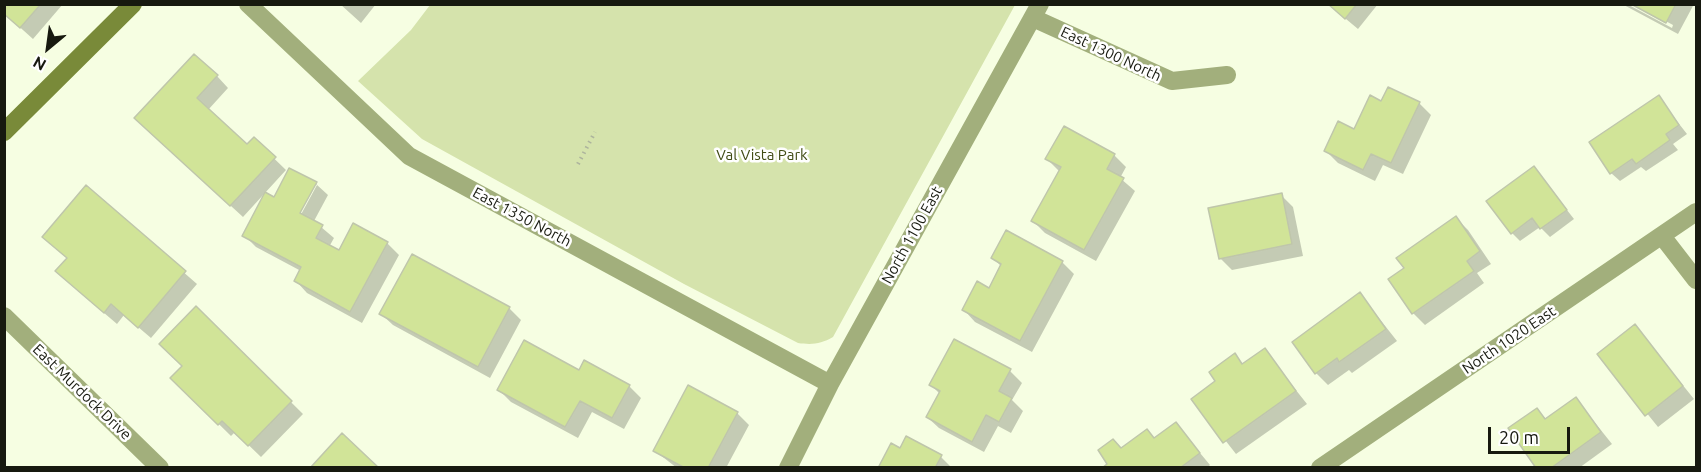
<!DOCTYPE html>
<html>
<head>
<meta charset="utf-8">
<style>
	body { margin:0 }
	#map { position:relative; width:1701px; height:472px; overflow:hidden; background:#f6fee2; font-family:Ubuntu,sans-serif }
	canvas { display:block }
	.frame { position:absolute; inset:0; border:6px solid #17190f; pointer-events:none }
	.north { position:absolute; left:18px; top:18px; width:60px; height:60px; -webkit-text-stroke:4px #fff; paint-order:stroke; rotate:209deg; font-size:16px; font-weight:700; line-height:24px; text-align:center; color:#17190f }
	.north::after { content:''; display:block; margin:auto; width:21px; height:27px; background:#17190f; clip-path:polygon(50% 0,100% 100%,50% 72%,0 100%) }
	.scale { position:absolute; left:1488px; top:427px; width:82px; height:27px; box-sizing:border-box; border:3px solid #17190f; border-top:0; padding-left:8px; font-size:18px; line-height:21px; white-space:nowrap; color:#17190f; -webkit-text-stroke:4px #fff; paint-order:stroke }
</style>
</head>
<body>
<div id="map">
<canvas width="1701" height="472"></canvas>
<div class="frame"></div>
<div class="north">N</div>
<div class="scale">20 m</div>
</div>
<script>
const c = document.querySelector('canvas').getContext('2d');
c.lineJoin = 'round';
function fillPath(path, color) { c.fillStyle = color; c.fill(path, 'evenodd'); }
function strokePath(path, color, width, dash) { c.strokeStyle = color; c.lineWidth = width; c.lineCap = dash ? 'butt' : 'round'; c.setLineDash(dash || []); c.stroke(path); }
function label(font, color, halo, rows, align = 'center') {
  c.font = font + ' Ubuntu,sans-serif'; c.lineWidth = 5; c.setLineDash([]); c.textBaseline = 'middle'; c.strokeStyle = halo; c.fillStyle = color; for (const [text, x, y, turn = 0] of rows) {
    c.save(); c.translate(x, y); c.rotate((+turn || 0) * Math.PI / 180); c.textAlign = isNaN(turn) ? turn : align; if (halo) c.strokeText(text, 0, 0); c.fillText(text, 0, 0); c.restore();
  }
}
fillPath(new Path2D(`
	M430,5V4L1015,5L833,337C821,344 812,345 798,343L684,284L422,139L358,81L411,30Z`), '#d5e3ac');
fillPath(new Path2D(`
	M4,4H63L33,39L4,13Z
	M340,4H376L361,23Z
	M1328,4H1378L1358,29Z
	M1622,4H1627L1672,28L1673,25L1634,4H1694L1678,34Z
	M217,76L228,88L208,110L247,147L254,139L286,170L243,217L148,130Z
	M1658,97L1687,134L1673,144L1678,150L1646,171L1641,167L1620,181L1611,173Z
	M1382,103H1419L1431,115L1403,174L1383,165L1375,181L1338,163L1326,151L1354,131Z
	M1114,155L1126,167L1120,178L1135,191L1096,261L1045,233L1033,221L1060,172L1047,159Z
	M1534,168L1574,219L1550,237L1540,227L1520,241L1512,233Z
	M316,184L328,195L314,221L334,238L329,247L339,252L387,243L399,255L362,323L307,293L296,281L301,271L256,247L244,235L274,199ZM313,185H317L298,220L296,219Z
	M86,187L197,284L151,338L124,315L117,324L69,283L68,259L56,248Z
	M1281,195L1293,207L1303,256L1232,270L1220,258Z
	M1456,218L1468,230L1491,264L1477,273L1484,283L1425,325L1413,313Z
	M993,258L1062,262L1074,274L1032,352L975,322L964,310L990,290L1002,267Z
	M1360,294L1397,341L1352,373L1349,370L1328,385L1316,373Z
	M196,308L303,414L261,457L235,432L231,436L172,378L184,366Z
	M509,308L521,320L490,378L393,325L381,314Z
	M1635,326L1694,399L1658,427L1599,354Z
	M1264,350L1307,404L1236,454L1193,399L1217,382L1234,355L1244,365Z
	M1010,371L1022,383L1012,400L1023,411L1011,433L998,426L984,452L939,428L927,417L940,394L931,385Z
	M579,372L629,386L641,398L624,429L592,412L578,438L511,402L499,390Z
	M1576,399L1612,444L1579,468H1538L1536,410L1546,419Z
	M737,413L749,425L726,468H677L655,451Z
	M1176,424L1210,465L1207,468H1105L1122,449L1147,431L1155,439Z
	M900,450L941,457L952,468H879Z`), '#0003');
const building = new Path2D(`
	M4,4H41L20,28L4,14Z
	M1328,4H1357L1345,19Z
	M1631,4H1676L1666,23Z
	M194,54L218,75L197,98L247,144L254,137L276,157L230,206L134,118Z
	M1388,87L1420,102L1391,163L1371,154L1363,170L1324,151L1338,121L1354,129L1370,95L1381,101Z
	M1659,95L1679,125L1666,134L1670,140L1636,164L1632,159L1610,174L1589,142Z
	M1064,126L1115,154L1107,169L1124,178L1084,250L1031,221L1061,167L1045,159Z
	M1534,166L1567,210L1540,229L1532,218L1511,234L1486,201Z
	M289,168L317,182L300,213L323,225L316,238L339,250L353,223L388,242L350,312L294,281L301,267L242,236L265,192L274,197Z
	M86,185L186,271L138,328L111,304L104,313L55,271L67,258L42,237Z
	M1282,193L1292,244L1219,259L1208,208Z
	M1456,216L1480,251L1467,261L1474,271L1412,314L1388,279L1404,268L1396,258Z
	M1006,230L1063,261L1020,341L962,310L977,281L989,288L1001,264L991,258Z
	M412,254L510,307L478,367L379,314Z
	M1360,292L1386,329L1339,362L1337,358L1315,374L1292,342Z
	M196,306L292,401L248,446L222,421L218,425L170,378L182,366L159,344Z
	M1635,324L1683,386L1645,416L1597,354Z
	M954,339L1011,369L999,391L1012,398L999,422L986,415L972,442L926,417L940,391L929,385Z
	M524,340L579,370L584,360L630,385L612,418L580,401L565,427L497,390Z
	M1265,348L1296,391L1223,443L1191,399L1215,381L1209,372L1235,353L1242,364Z
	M688,385L738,412L708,468H685L653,451Z
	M1576,397L1601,432L1551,468H1536L1508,428L1537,408L1545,419Z
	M1176,422L1200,453L1180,468H1102L1107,464L1098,450L1113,439L1121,448L1147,429L1154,438Z
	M342,433L379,468H310Z
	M906,436L942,455L935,468H878L891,443L900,448Z`);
fillPath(building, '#d1e498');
strokePath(building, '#bfc6ab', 1.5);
strokePath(new Path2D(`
	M578,164L595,132`), '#adb49d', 4, [1.5, 4.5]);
strokePath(new Path2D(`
	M248,4L409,156L830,384
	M1033,18L1172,81L1227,75
	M1662,236L1696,280
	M4,316L160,468
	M788,468L830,384L1040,4
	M1320,468L1696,212`), '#a2af7c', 18);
strokePath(new Path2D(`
	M4,132L133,4`), '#798a39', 18);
label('15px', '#17190f', '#fff', [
	["East 1300 North",1111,54,25],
	["East 1350 North",522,217,28],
	["North 1100 East",912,235,-61],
	["North 1020 East",1509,340,-34],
	["East Murdock Drive",82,392,44]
]);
label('15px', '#404b14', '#fff', [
	["Val Vista Park",762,155]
]);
</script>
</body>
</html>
